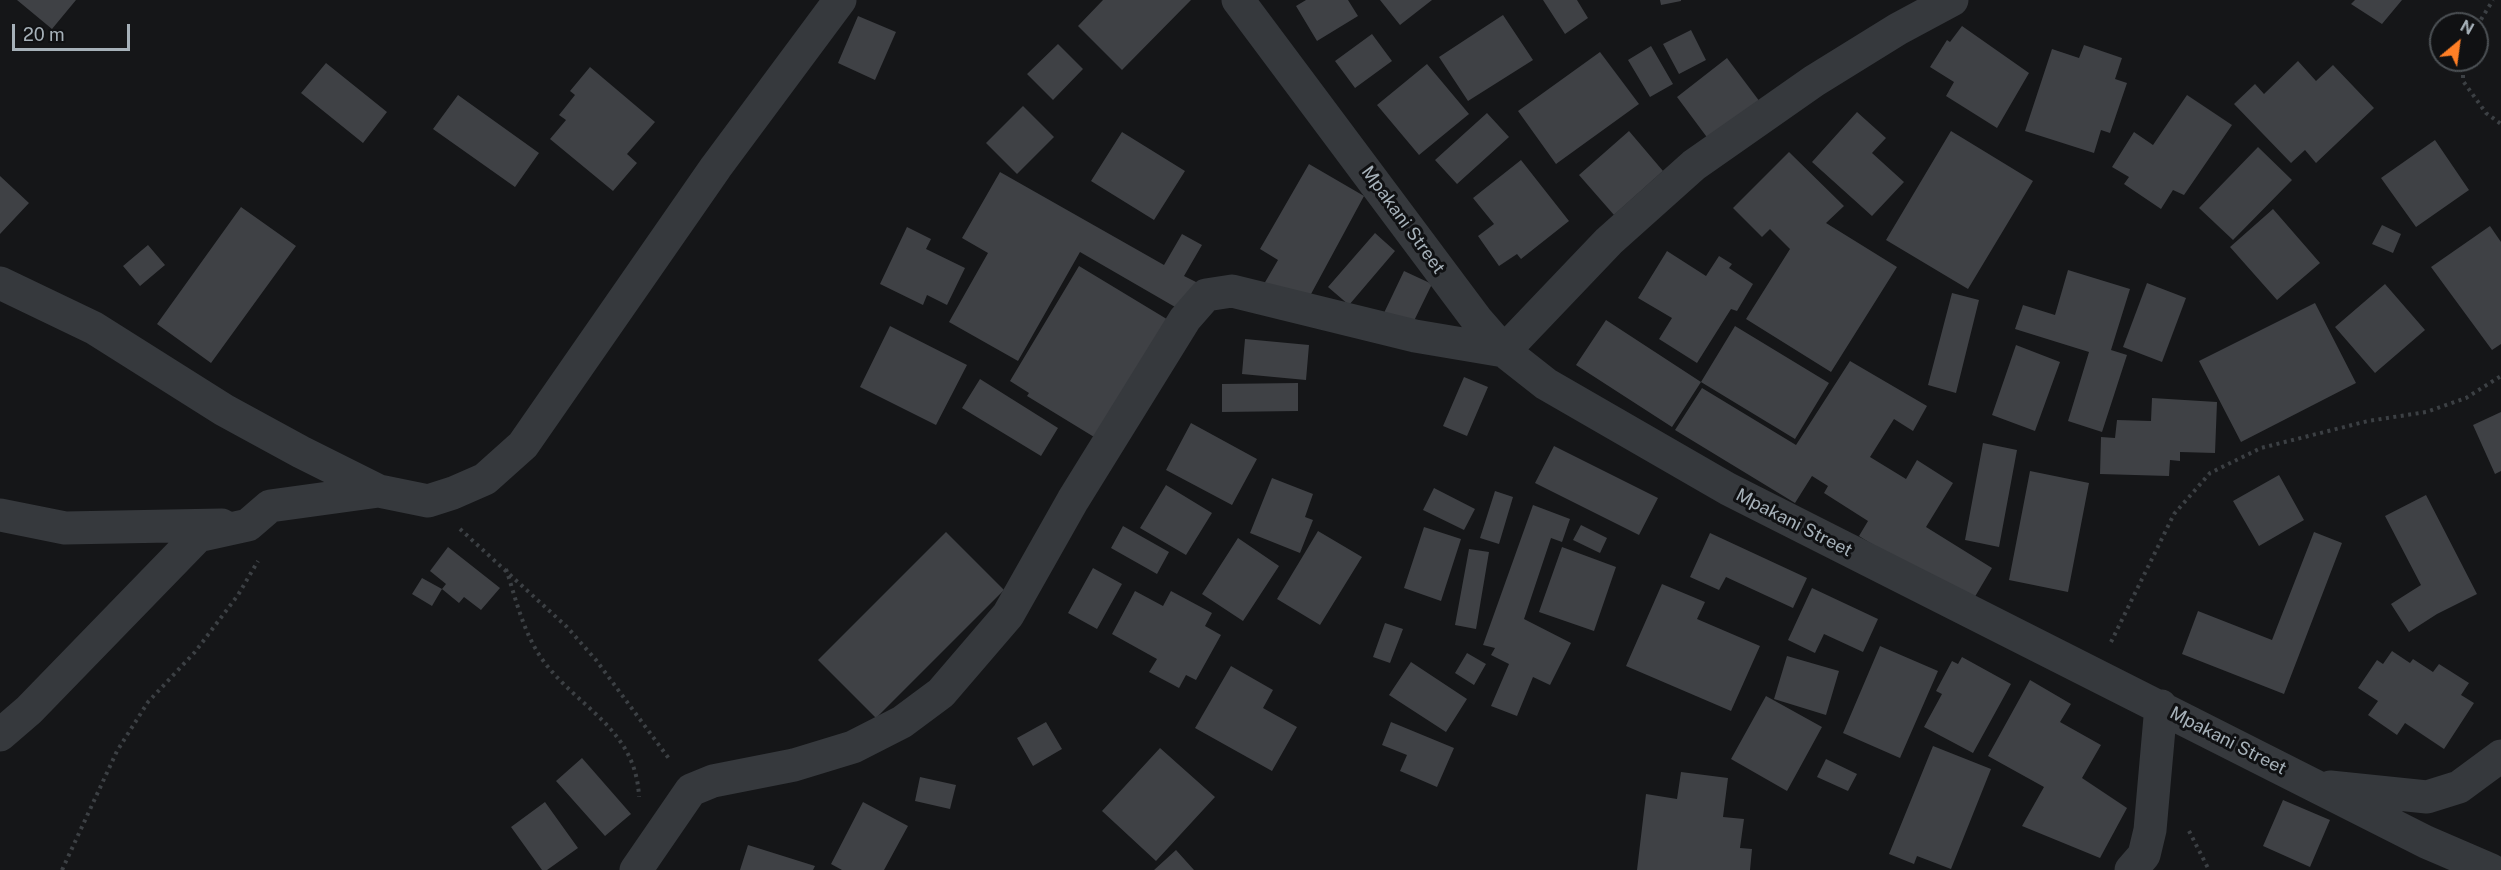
<!DOCTYPE html>
<html>
<head>
<meta charset="utf-8">
<style>
	body { margin:0 }
	#map { position:relative; width:2501px; height:870px; overflow:hidden; background:#151618; font-family:"Public Sans",sans-serif }
	canvas { display:block }
	.north { position:absolute; left:2429px; top:12px; width:60px; height:60px; box-sizing:border-box; background:#101113; border:2px solid #4c5155; border-radius:50%; rotate:29deg; font-size:16px; font-weight:700; line-height:24px; text-align:center; color:#a6b1b9 }
	.north::after { content:''; display:block; margin:auto; width:21px; height:27px; background:#ff7f26; clip-path:polygon(50% 0,100% 100%,50% 72%,0 100%) }
	.scale { position:absolute; left:12px; top:24px; width:118px; height:27px; box-sizing:border-box; border:3px solid #a6b1b9; border-top:0; padding-left:8px; font-size:18px; line-height:21px; white-space:nowrap; color:#a6b1b9; -webkit-text-stroke:4px #101113; paint-order:stroke }
</style>
</head>
<body>
<div id="map">
<canvas width="2501" height="870"></canvas>
<div class="north">N</div>
<div class="scale">20 m</div>
</div>
<script>
const c = document.querySelector('canvas').getContext('2d');
c.lineJoin = 'round';
function fillPath(path, color) { c.fillStyle = color; c.fill(path, 'evenodd'); }
function strokePath(path, color, width, dash) { c.strokeStyle = color; c.lineWidth = width; c.lineCap = dash ? 'butt' : 'round'; c.setLineDash(dash || []); c.stroke(path); }
function label(font, color, halo, rows, align = 'center') {
  c.font = font + ' "Public Sans",sans-serif'; c.lineWidth = 6; c.setLineDash([]); c.textBaseline = 'middle'; c.strokeStyle = halo; c.fillStyle = color; for (const [text, x, y, turn = 0] of rows) {
    c.save(); c.translate(x, y); c.rotate((+turn || 0) * Math.PI / 180); c.textAlign = isNaN(turn) ? turn : align; if (halo) c.strokeText(text, 0, 0); c.fillText(text, 0, 0); c.restore();
  }
}
fillPath(new Path2D(`
	M17,0H76L52,29Z
	M1103,0H1191L1122,70L1078,26Z
	M1306,0H1348L1358,16L1317,41L1296,6Z
	M1380,0H1432L1400,25Z
	M1543,0H1577L1588,18L1565,34Z
	M1660,0H1681V1L1661,5Z
	M2355,0H2402L2382,24L2351,4Z
	M1503,15L1533,60L1468,101L1439,57Z
	M858,16L896,32L875,80L838,63Z
	M1962,26L2029,73L1997,128L1946,96L1954,82L1930,67L1947,40L1950,42Z
	M1691,30L1706,60L1679,74L1663,44Z
	M1372,34L1392,61L1355,88L1335,61Z
	M1058,44L1083,69L1053,100L1027,74Z
	M2084,45L2122,58L2115,79L2127,83L2110,133L2101,130L2094,153L2025,131L2052,49L2079,58Z
	M1651,46L1673,84L1650,97L1628,60Z
	M1600,52L1639,104L1556,164L1518,111Z
	M1727,58L1760,102L1709,140L1677,97Z
	M2298,61L2316,81L2333,65L2374,108L2316,163L2305,150L2291,163L2234,104L2255,84L2264,94Z
	M326,63L387,112L363,143L301,93Z
	M1427,64L1469,114L1419,155L1377,105Z
	M590,67L655,122L627,154L637,163L613,191L550,139L566,120L559,115L575,95L570,91Z
	M458,95L539,153L515,187L433,129Z
	M2187,95L2232,125L2184,195L2173,190L2161,209L2124,184L2129,177L2112,167L2134,132L2153,145Z
	M1023,106L1054,137L1017,174L986,143Z
	M1857,112L1886,138L1872,153L1904,182L1872,216L1812,162Z
	M1487,113L1509,137L1457,184L1435,160Z
	M1629,131L1663,171L1614,215L1579,175Z
	M1951,131L2033,181L1968,289L1886,240Z
	M1122,132L1185,171L1154,220L1091,181Z
	M2435,140L2469,190L2416,227L2381,178Z
	M2258,147L2292,180L2233,240L2199,208Z
	M1789,152L1844,206L1826,223L1897,267L1831,372L1746,319L1790,249L1770,229L1762,237L1733,208Z
	M1521,160L1569,221L1521,259L1517,254L1499,266L1478,236L1494,224L1473,198Z
	M1309,164L1364,196L1304,307L1264,284L1278,260L1260,249Z
	M1000,172L1164,265L1182,234L1202,245L1184,276L1198,283L1182,311L1080,252L1018,361L949,322L988,253L962,238Z
	M0,176L29,203L0,234Z
	M241,207L296,246L211,363L157,324Z
	M2273,209L2320,263L2277,300L2230,247Z
	M2382,225L2401,234L2393,253L2372,244Z
	M2490,226L2501,242V344L2492,350L2431,267Z
	M907,227L931,239L926,249L965,268L947,305L927,295L923,305L880,284Z
	M1375,233L1395,251L1349,305L1328,287Z
	M148,245L165,265L140,286L123,266Z
	M1667,251L1706,276L1719,256L1732,264L1729,268L1753,284L1737,311L1731,309L1697,363L1659,339L1672,318L1638,298Z
	M1079,266L1170,321L1099,440L1027,396L1029,393L1010,381Z
	M2068,270L2130,289L2111,350L2127,355L2102,432L2068,421L2089,352L2015,329L2023,305L2055,315Z
	M1404,271L1432,284L1410,329L1383,315Z
	M2147,283L2186,298L2162,362L2123,347Z
	M2385,284L2425,330L2375,373L2335,327Z
	M1952,293L1979,300L1956,393L1928,385Z
	M2315,303L2356,383L2241,442L2199,361Z
	M1606,320L1701,382L1672,427L1576,365Z
	M890,326L967,365L936,425L860,387Z
	M1735,326L1829,383L1795,439L1701,382Z
	M1245,339L1309,345L1306,380L1242,374Z
	M2016,345L2060,362L2035,431L1992,415Z
	M1850,361L1927,406L1913,431L1894,419L1870,457L1906,479L1917,460L1953,483L1926,527L1992,568L1970,605L1859,536L1868,521L1824,493L1828,486L1812,476L1795,503L1675,430L1702,388L1796,445Z
	M1464,377L1488,387L1467,436L1443,426Z
	M980,379L1058,428L1041,456L962,408Z
	M1298,383V411L1222,412V384Z
	M2152,398L2217,402L2215,453L2180,452V461L2170,460L2169,476L2100,474L2101,437L2115,438L2117,420L2151,421Z
	M2501,412V471L2495,474L2473,425Z
	M1191,423L1257,459L1232,505L1166,470Z
	M1983,443L2017,450L1999,547L1965,540Z
	M1554,446L1658,498L1639,535L1535,483Z
	M2030,471L2089,483L2068,592L2009,580Z
	M2279,475L2304,520L2259,546L2233,501Z
	M1272,478L1313,494L1305,517L1313,520L1300,553L1250,533Z
	M1166,485L1212,513L1186,555L1140,528Z
	M1434,488L1475,509L1464,530L1423,510Z
	M1495,491L1513,497L1499,544L1480,538Z
	M2426,495L2477,594L2437,614L2409,632L2391,604L2421,585L2385,516Z
	M1533,505L1570,519L1562,542L1551,538L1524,619L1571,643L1550,685L1533,677L1517,716L1491,706L1509,664L1491,655L1495,648L1483,645Z
	M1581,525L1607,538L1600,553L1573,540Z
	M1123,526L1169,552L1157,574L1111,548Z
	M1424,527L1461,539L1441,601L1404,588Z
	M1318,531L1362,557L1320,625L1277,599Z
	M946,532L1004,590L876,718L818,660Z
	M2314,532L2342,543L2284,694L2182,654L2198,611L2272,640Z
	M1710,533L1807,578L1793,608L1726,577L1719,590L1690,577Z
	M1238,538L1279,566L1243,621L1202,594Z
	M448,547L500,588L481,610L464,597L459,603L442,589L446,584L430,571Z
	M1562,547L1616,567L1594,631L1539,612Z
	M1469,549L1489,552L1476,629L1455,625Z
	M1093,568L1122,584L1097,629L1068,613Z
	M422,578L442,589L432,606L412,594Z
	M1662,584L1705,602L1697,619L1760,646L1731,711L1626,666Z
	M1812,588L1878,619L1863,652L1824,634L1815,653L1788,640Z
	M1135,591L1163,606L1171,591L1212,613L1205,626L1221,635L1196,680L1186,675L1179,688L1149,672L1157,659L1112,634Z
	M1385,623L1403,629L1390,663L1373,657Z
	M1880,646L1938,671L1900,758L1843,733Z
	M2392,651L2410,663L2413,659L2433,672L2439,664L2469,683L2461,695L2474,703L2444,749L2405,723L2397,735L2368,715L2378,701L2358,688L2377,660L2383,664Z
	M1467,653L1486,664L1474,685L1455,673Z
	M1787,656L1839,671L1826,715L1774,699Z
	M1962,657L2011,684L1973,753L1924,727L1942,694L1936,691L1952,661L1958,664Z
	M1411,662L1467,699L1446,732L1389,695Z
	M1231,666L1273,690L1263,708L1297,727L1272,771L1195,728Z
	M2030,680L2071,704L2060,722L2101,745L2082,778L2127,808L2100,858L2022,826L2044,787L1988,756Z
	M1766,696L1822,727L1787,791L1731,759Z
	M1046,722L1062,749L1033,766L1017,738Z
	M1391,722L1454,748L1437,787L1400,771L1407,755L1382,745Z
	M1933,746L1991,769L1951,869L1917,856L1914,864L1889,854Z
	M1160,748L1215,797L1156,861L1102,811Z
	M582,758L631,814L605,836L556,781Z
	M1826,759L1857,774L1848,791L1817,777Z
	M1681,772L1728,778L1723,817L1744,819L1740,848L1752,849L1750,870H1637L1646,794L1677,799Z
	M920,777L956,785L950,809L915,801Z
	M2283,800L2330,820L2310,867L2263,846Z
	M545,802L578,848L547,870H542L511,827Z
	M863,802L908,826L884,870H842L831,864Z
	M748,845L815,866L813,870H740Z
	M1176,850L1194,870H1154Z`), '#3f4145');
strokePath(new Path2D(`
	M2477,26L2493,0
	M2463,60V81L2486,113L2501,124
	M460,529L567,627L596,660L670,760
	M506,569C516,599 523,632 542,659C577,708 636,728 639,797
	M2111,642L2174,514L2210,473L2261,448L2368,421L2426,412L2466,398L2501,376
	M2189,831L2209,870
	M62,870L117,751L148,702L195,652L238,595L258,561`), '#3c4044', 4, [3, 4.5]);
strokePath(new Path2D(`
	M1238,0L1477,320L1504,351L1546,384L1728,489L2426,842L2491,870
	M0,283L94,328L224,410L301,452L379,491L428,501L453,493L485,479L523,445L716,167L840,0
	M1504,351L1609,241L1694,165L1814,81L1898,29L1952,0
	M0,515L65,528L222,525
	M0,735L29,710L198,536L248,525L270,506L379,491
	M2330,787L2427,797L2459,787L2501,756
	M636,870L691,790L713,781L794,765L853,747L902,722L941,693L1008,615L1073,500L1185,319L1206,295L1232,291L1415,336L1504,351
	M2131,870L2144,855L2150,830L2161,706`), '#36393d', 33);
label('18px', '#a6b1b9', '#101113', [
	["Mpakani Street",1403,220,54],
	["Mpakani Street",1794,523,27],
	["Mpakani Street",2228,741,27]
]);
</script>
</body>
</html>
